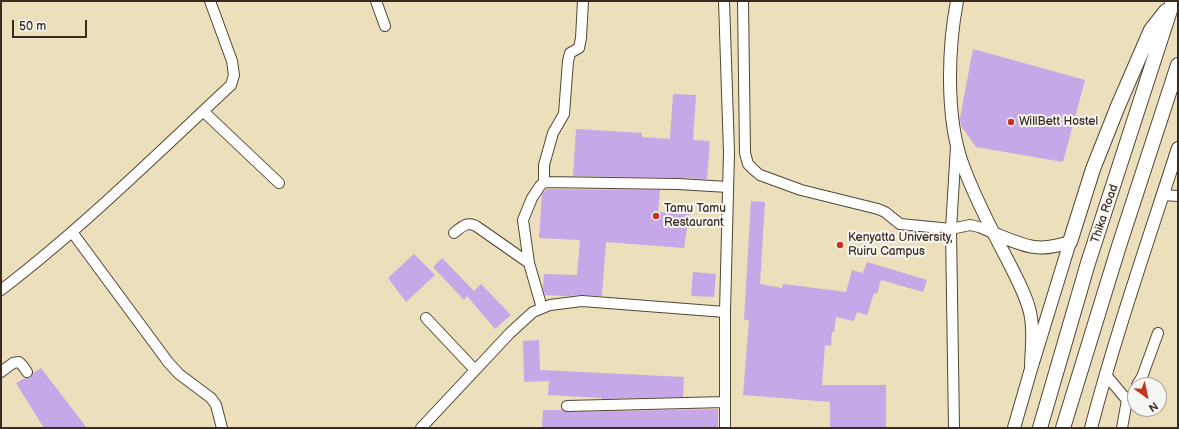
<!DOCTYPE html>
<html>
<head>
<meta charset="utf-8">
<style>
	body { margin:0 }
	#map { position:relative; width:1179px; height:429px; overflow:hidden; background:#ebdfbc; font-family:"Balsamiq Sans",sans-serif }
	canvas { display:block }
	.frame { position:absolute; inset:0; border:2px solid #3b2a1e; pointer-events:none }
	.north { position:absolute; left:1127px; top:377px; width:40px; height:40px; box-sizing:border-box; background:#f6f6f2; border:1px solid #aba49d; border-radius:50%; rotate:147deg; font-size:11px; font-weight:700; line-height:16px; text-align:center; color:#3b2a1e }
	.north::after { content:''; display:block; margin:auto; width:14px; height:18px; background:#c8321e; clip-path:polygon(50% 0,100% 100%,50% 72%,0 100%) }
	.scale { position:absolute; left:12px; top:20px; width:75px; height:18px; box-sizing:border-box; border:2px solid #3b2a1e; border-top:0; padding-left:5px; font-size:12px; line-height:14px; white-space:nowrap; color:#3b2a1e; -webkit-text-stroke:3px #f6f6f2; paint-order:stroke }
</style>
</head>
<body>
<div id="map">
<canvas width="1179" height="429"></canvas>
<div class="frame"></div>
<div class="north">N</div>
<div class="scale">50 m</div>
</div>
<script>
const c = document.querySelector('canvas').getContext('2d');
c.lineJoin = 'round';
function fillPath(path, color) { c.fillStyle = color; c.fill(path, 'evenodd'); }
function strokePath(path, color, width, dash) { c.strokeStyle = color; c.lineWidth = width; c.lineCap = dash ? 'butt' : 'round'; c.setLineDash(dash || []); c.stroke(path); }
function label(font, color, halo, rows, align = 'center') {
  c.font = font + ' "Balsamiq Sans",sans-serif'; c.lineWidth = 4; c.setLineDash([]); c.textBaseline = 'middle'; c.strokeStyle = halo; c.fillStyle = color; for (const [text, x, y, turn = 0] of rows) {
    c.save(); c.translate(x, y); c.rotate((+turn || 0) * Math.PI / 180); c.textAlign = isNaN(turn) ? turn : align; if (halo) c.strokeText(text, 0, 0); c.fillText(text, 0, 0); c.restore();
  }
}
fillPath(new Path2D(`
	M973,49L1085,80L1063,162L976,147L961,126L960,118Z
	M673,94L696,95L693,140L710,141L707,179L678,178L573,176L576,129L642,133V137L670,139Z
	M547,189L660,190L658,212L689,214L684,248L606,242L602,296L582,295L566,296L545,295L543,288L544,274L577,275L580,240L539,238L542,194Z
	M751,201L765,202L760,284L782,288L783,284L846,292L852,270L863,273L867,262L927,280L923,292L881,280L877,294L874,293L867,315L857,312L854,321L836,317L834,332H832L831,346L825,345L822,385H886V428H830V402L743,395L749,320H744Z
	M414,254L435,275L406,302L388,278Z
	M442,258L474,291L481,284L511,315L495,329L467,296L464,300L433,267Z
	M693,272L716,274L714,297L691,296Z
	M539,340L540,370L684,377L683,397L602,399V398L548,395L549,381L524,382L523,341Z
	M41,368L87,428H44L16,383L25,378H30L33,373Z
	M718,409V428H542L543,410H562L567,412Z`), '#c6a7e7');
const minor = new Path2D(`
	M376,1L385,26
	M724,1L729,152L725,312V428
	M743,1L745,153L748,164L754,170L760,175L801,190L878,209L885,212L900,224L951,229L970,225L979,227L993,233
	M203,111L279,183
	M544,182V165L553,133L564,114L568,61L570,53L579,48L581,38L583,1
	M1162,195L1178,196
	M72,232L168,362L179,374L211,398L216,405L222,428
	M454,233C462,227 466,221 476,226L529,263
	M1,290C82,228 156,155 231,85L234,75L232,61L210,1
	M542,308L529,263L523,220L532,198L540,186L544,182L678,184L728,187
	M426,318L475,370
	M1,372L13,363L19,362L23,366L27,372
	M1105,374L1127,400L1122,428
	M1137,385L1142,377L1158,333
	M567,406L725,402
	M421,428L510,333L533,312L550,305L582,301L725,312
	M954,428L951,229L956,146`);
const major = new Path2D(`
	M957,1C948,48 946,114 961,160C973,194 990,227 1007,259C1015,275 1029,300 1031,318C1034,334 1031,353 1031,369
	M993,233C1025,246 1037,253 1070,242
	M1014,428L1031,369L1070,242
	M1091,428C1116,333 1148,241 1178,148`);
const highway = new Path2D(`
	M1070,242L1093,169L1118,106L1151,30L1166,11
	M1040,428L1088,263L1173,1
	M1063,428L1119,246L1178,65`);
strokePath(minor, '#554536', 12);
strokePath(major, '#554536', 14);
strokePath(highway, '#554536', 16);
strokePath(minor, '#fff', 10);
strokePath(major, '#fff', 12);
strokePath(highway, '#fff', 14);
for (const [x, y, r, color] of [
	[1011,122,4,"#c8321e"],
	[656,216,4,"#c8321e"],
	[840,245,4,"#c8321e"]
]) { const dot = new Path2D(); dot.arc(x, y, r, 0, 2 * Math.PI); c.fillStyle = color; c.fill(dot); strokePath(dot, '#f6f6f2', 1.5); }
label('12px', '#3b2a1e', '#f6f6f2', [
	["WillBett Hostel",1019,122],
	["Tamu Tamu",664,209],
	["Restaurant",664,223],
	["Kenyatta University,",848,238],
	["Ruiru Campus",848,252]
], 'left');
label('12px', '#3b2a1e', '#f6f6f2', [
	["Thika Road",1105,214,-71]
]);
</script>
</body>
</html>
